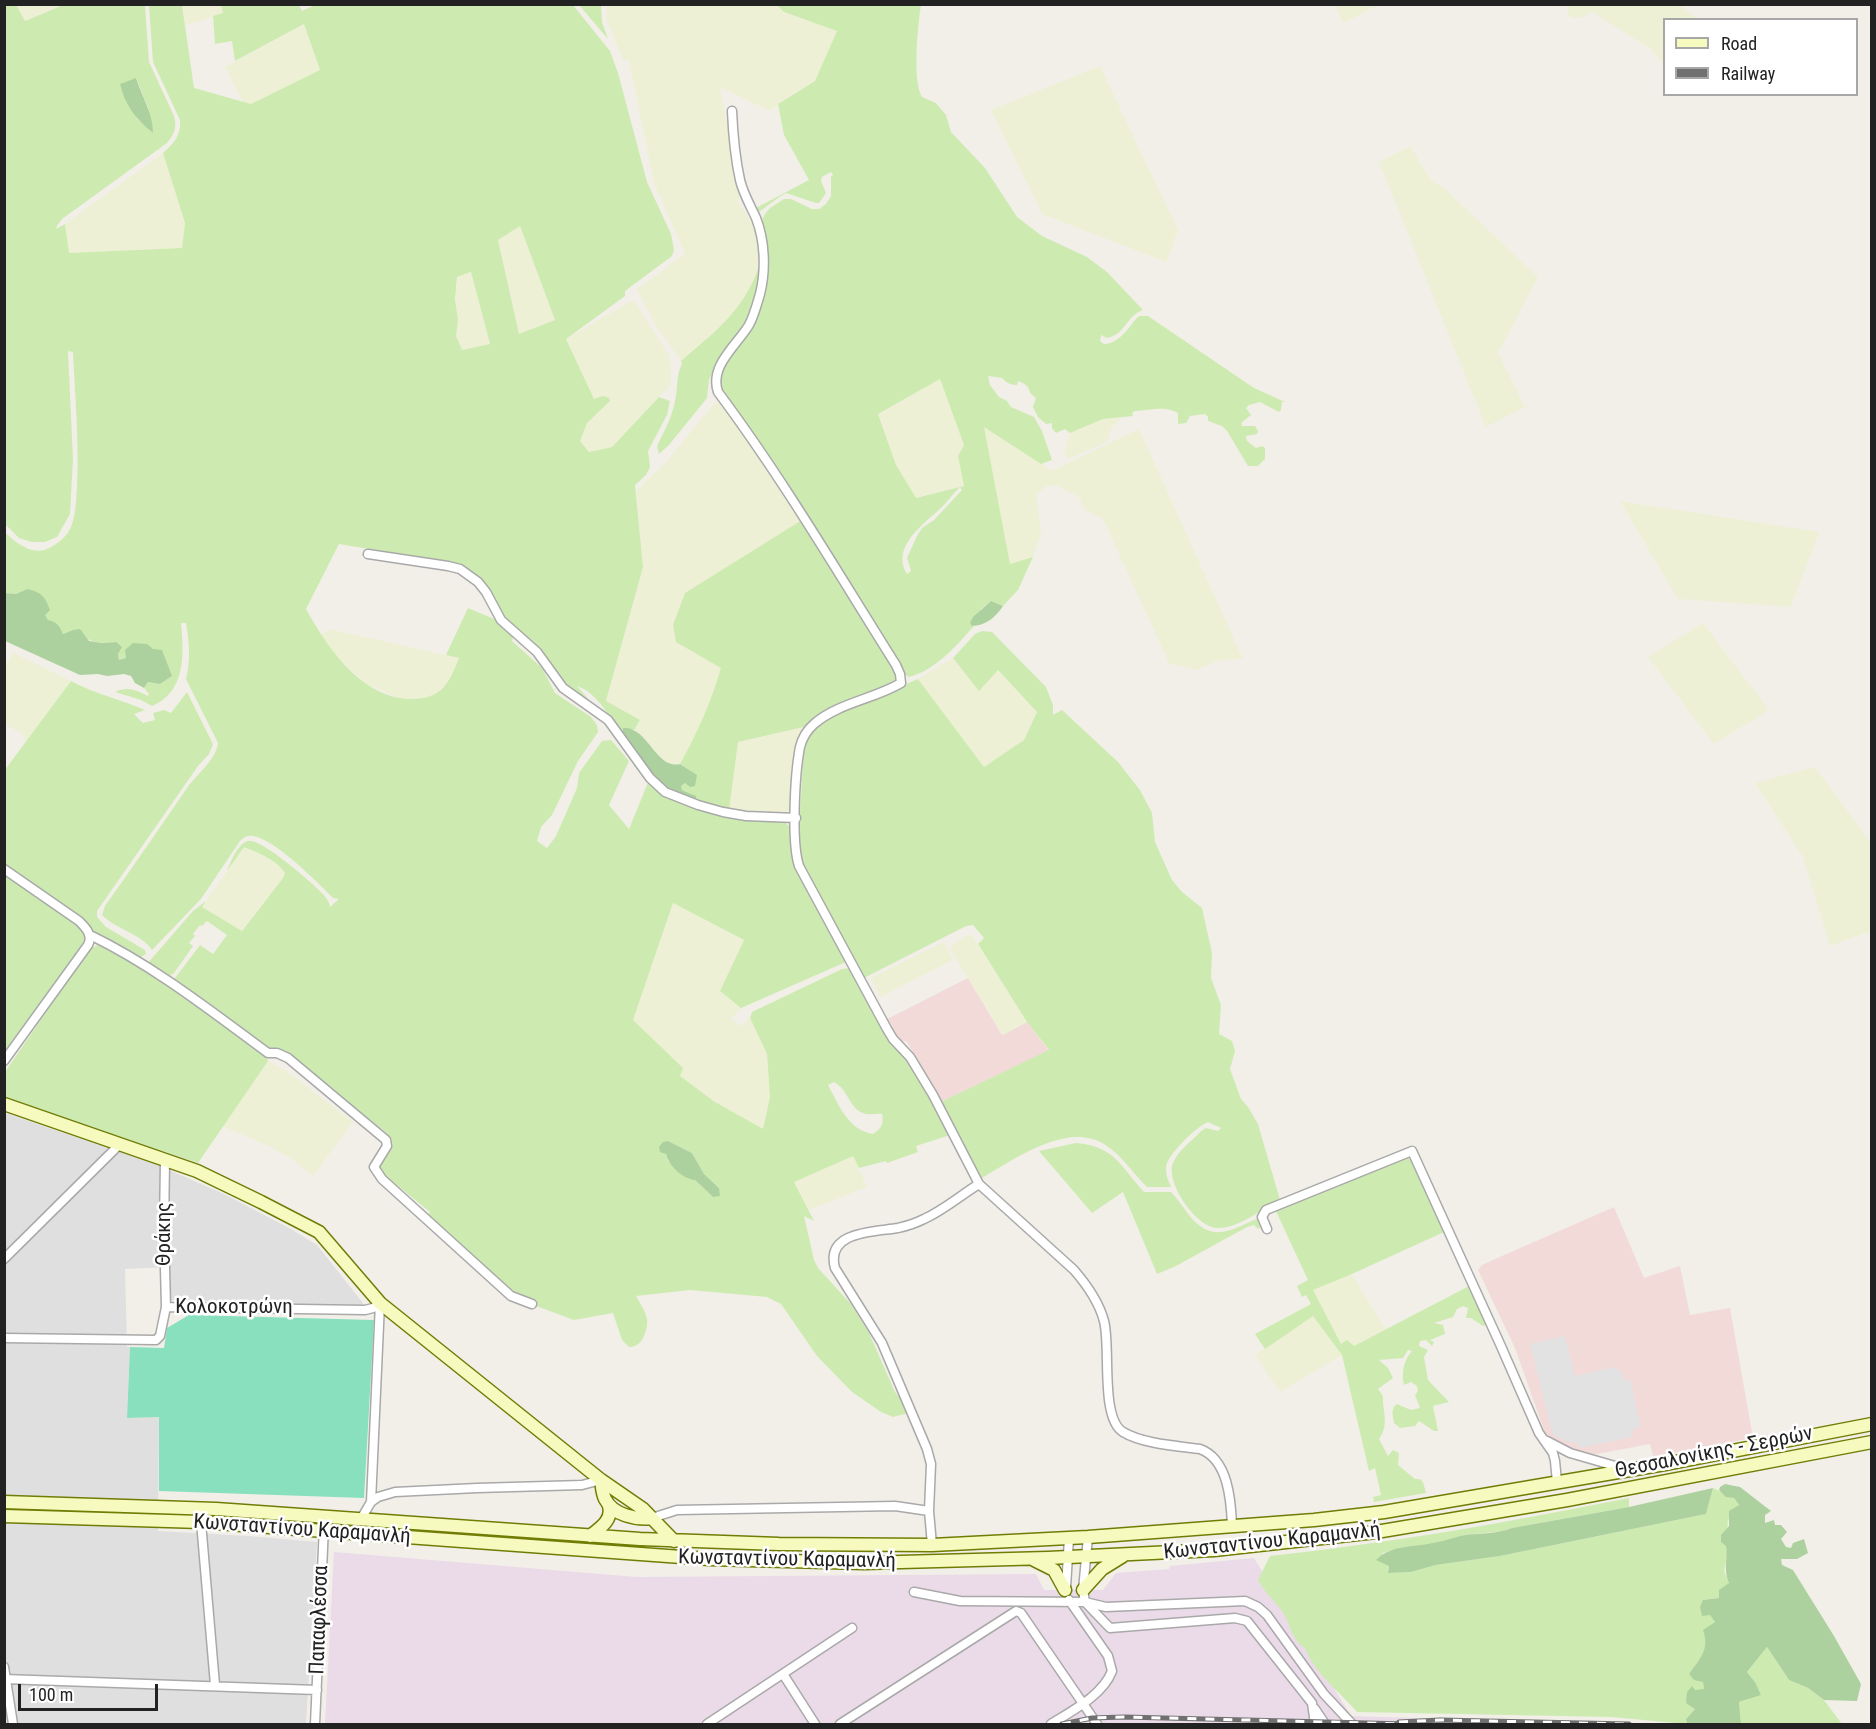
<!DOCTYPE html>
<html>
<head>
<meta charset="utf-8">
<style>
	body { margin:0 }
	#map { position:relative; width:1876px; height:1729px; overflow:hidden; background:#f2efe9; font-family:"Roboto Condensed",sans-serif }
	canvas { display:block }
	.frame { position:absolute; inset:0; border:6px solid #222; pointer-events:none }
	.legend { position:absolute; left:1663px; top:18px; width:195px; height:78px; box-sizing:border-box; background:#fff; border:2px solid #a7a7a7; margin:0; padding:8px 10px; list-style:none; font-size:18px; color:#222 }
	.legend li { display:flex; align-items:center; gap:12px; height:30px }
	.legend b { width:30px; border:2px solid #a7a7a7 }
	.scale { position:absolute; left:18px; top:1684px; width:140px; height:27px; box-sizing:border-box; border:3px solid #222; border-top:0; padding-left:8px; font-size:18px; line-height:21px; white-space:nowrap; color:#222; -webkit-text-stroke:4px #fff; paint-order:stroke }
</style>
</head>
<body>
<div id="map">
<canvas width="1876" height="1729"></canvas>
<div class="frame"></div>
<ul class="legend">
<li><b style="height:8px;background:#f7fabf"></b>Road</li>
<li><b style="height:8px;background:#707070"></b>Railway</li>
</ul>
<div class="scale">100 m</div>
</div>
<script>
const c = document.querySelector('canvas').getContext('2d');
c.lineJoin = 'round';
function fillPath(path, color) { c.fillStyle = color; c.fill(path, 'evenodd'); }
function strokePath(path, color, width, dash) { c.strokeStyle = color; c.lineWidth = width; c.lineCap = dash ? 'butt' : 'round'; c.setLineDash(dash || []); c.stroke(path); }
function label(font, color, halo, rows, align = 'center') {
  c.font = font + ' "Roboto Condensed",sans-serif'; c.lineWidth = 5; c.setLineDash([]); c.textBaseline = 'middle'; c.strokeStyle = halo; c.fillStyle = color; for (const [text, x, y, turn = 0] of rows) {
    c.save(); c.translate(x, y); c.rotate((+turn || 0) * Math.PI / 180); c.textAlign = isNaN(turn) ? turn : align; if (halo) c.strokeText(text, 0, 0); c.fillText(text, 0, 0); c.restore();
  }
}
fillPath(new Path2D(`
	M5,1113L160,1166L224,1194L291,1229L317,1245L363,1303L362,1307L169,1300L168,1267L125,1269L127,1347H130L127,1418L159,1417L158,1531L248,1536L317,1542L306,1724H5Z`), '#e0dfdf');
fillPath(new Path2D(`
	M968,978L1002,1035L1027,1022L1049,1051L941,1102L907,1042L899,1040L887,1019Z
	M1614,1207L1644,1278L1680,1266L1690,1315L1730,1308L1753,1438L1663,1455L1653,1456L1650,1444L1592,1455L1564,1446L1549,1438L1545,1433L1515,1348L1478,1270L1482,1265L1502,1256Z`), '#f2dad9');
fillPath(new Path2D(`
	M334,1552L637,1577L1036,1574L1044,1590H1103L1116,1573L1169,1569L1170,1566L1254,1558L1351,1716L1604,1724H325Z`), '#ebdbe8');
fillPath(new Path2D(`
	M777,4L784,12L838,31L815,81L789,96L770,111L720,87L739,187L743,196L737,200L752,223L758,236V269L751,287L732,316L681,361L655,324L637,289L685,254L654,183L629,60H623L606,19L607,5Z
	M16,5H63L24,21Z
	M182,5H221L223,14L186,25Z
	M1335,5V4L1378,5L1343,23Z
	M1566,5H1680L1698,19L1664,20V65L1652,50L1591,11L1585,17L1573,18L1569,16Z
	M304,24L320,70L251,104L243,103L225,67Z
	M1100,66L1178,230L1166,262L1042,214L991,110Z
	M1411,146L1423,168L1433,182L1444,188L1538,277L1498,353L1525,407L1486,427L1379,162Z
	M163,153L185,223L182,249L69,253L65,224Z
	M520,226L555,320L519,334L498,239Z
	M471,272L490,345L462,350L456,336L458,320L455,299L458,277Z
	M633,300L669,355L671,368V384L612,447L589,452L580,441L587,423L610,401L594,399L566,339Z
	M940,379L964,445L958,456L965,486L915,498L896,465L878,414Z
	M718,402L725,404L802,520L722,668L710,704L697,734L680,764L675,765L665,761L634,730L640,721L606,702L643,567L636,491L666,462L713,405Z
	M1121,418L1112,427L1107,442L1068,459L1064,454L1070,433L1103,419Z
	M983,426L1052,471L1139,429L1243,659L1220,660L1196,670L1169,663L1103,519L1084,509L1079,497L1056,485L1046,486L1036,495L1041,534L1033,557L1010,564Z
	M1620,501L1819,532L1791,607L1678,599Z
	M1703,623L1769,710L1714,744L1648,657Z
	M329,629L459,658L450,682L428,699L399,698L366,684L336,656L321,635Z
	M13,653L71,681L26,742L22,734L5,724V665Z
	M953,658L979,690L997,670L1037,712L1024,740L984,767L918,679Z
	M808,726L792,812L789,814L752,813L729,810L738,742Z
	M1815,767L1871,843V931L1830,946L1803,857L1755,783Z
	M244,847L267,858L283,868L285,872L283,878L241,931L202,907Z
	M673,903L744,940L720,991L741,1008L731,1019L740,1026L750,1018L767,1054L770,1097L763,1130L715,1102L679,1076L633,1020Z
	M971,934L1027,1022L1003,1035L949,947Z
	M944,942L953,960L880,997L871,978Z
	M268,1061L285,1070L353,1122L313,1176L292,1159L269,1146L222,1126Z
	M853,1156L867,1187L809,1210L794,1181Z
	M1352,1274L1386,1330L1354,1346L1341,1344L1312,1289Z
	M1313,1315L1342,1355L1280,1392L1255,1355Z`), '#eef0d5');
fillPath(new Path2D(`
	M317,4L573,5L610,51L618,73L647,182L671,234L674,250L672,256L625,291V296L566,339L594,399L603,396L609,398L610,401L587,423L580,441L589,452L612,447L659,397L670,401L667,415L648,451L650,467L646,475L635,485L643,567L606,701L640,720L634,730L623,728V739C613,721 597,692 577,686L596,708L573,694L502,615L486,586L473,573L448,562L339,544L306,609C328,648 361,698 411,699C441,699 449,684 459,658L446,655L468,608L494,619L496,616L514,634L512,641L542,668L555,693L591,717L597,725L598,732L578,761L552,815L541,827L537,841L547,848L556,836L577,788L579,773L602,741L611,740L629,761L609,805L629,829L649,780L683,803L782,820L790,827L792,844L846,959V962L741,1008L720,991L744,940L673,903L633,1020L683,1068L680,1076L715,1102L763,1129L770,1097L767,1054L750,1018L752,1012L842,969L850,968L888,1039L913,1068L950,1135L916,1146L918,1152L887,1163L886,1161L859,1168L853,1156L794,1182L814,1221L804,1216L814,1260L818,1268L850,1303L869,1333L895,1392L904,1402L909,1413L893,1417L881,1412L852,1392L817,1356L781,1304L767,1297L690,1290L636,1296C644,1311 652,1318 644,1336C641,1343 636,1347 629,1347L622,1340L613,1313L574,1320L517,1299L426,1218L430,1212L376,1168L392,1140L387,1133L304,1069L270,1049L172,982L200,945L213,954L227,935L207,921L202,926L200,925L193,934L195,936L189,943L193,946L174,973L167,978L147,964L193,911L206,901L202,907L242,931L283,878L285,873C277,860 258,853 244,847L227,871C231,862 237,844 248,841C260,837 314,884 324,895C327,899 329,902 330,907L339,899L333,898C317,882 274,838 252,836C247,835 244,838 240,841L201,899L152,950C143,935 116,929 102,915L105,906C133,867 160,827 187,788C197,774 216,760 218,743L186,679C191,660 189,642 186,623H181C184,654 186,692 152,706L141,700L115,692C128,686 136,690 148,696L149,694L144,688L148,682L160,684L172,676L126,658L119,660L116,642C95,644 90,642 73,630L63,634L48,620L27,589L16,594L5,593L4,531C13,541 30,554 44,550C53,548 68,536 71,527C76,514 76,500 77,486C79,441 75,397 73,352L68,351L73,459L70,514L57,537L45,542H32L19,538L4,523L5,5H16L25,21L63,5H145L149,62L174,116C177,128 175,133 167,143L62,219L57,226L56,229L65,224L69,253L182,248L185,223L163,153C174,143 181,136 180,120L153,62L149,5H182L194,88L251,104L320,70L304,24L235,61L232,41L215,44L213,16L223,13L221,5H299L302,11ZM136,78L148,107L153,133L136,118ZM520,226L555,320L519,334L498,240ZM471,272L490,344L462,350L456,336L458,320L455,299L457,277ZM834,1082C848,1089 849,1108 863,1113C869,1116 876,1113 882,1114C884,1125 881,1128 873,1134C848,1130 839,1105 828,1085ZM668,1141L692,1153L704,1174L719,1188L713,1197L695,1180L668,1161L666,1154Z
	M921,4C918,25 912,80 922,97L936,103L946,115L951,132L985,168L1017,217L1042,236L1087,257L1107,272L1143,310C1126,316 1125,335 1107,338L1101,335L1100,341L1104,344C1121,343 1128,327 1139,316H1148L1254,388L1285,402H1282L1281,410L1279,412L1260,402L1249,405L1246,408L1251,415L1241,423L1242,426H1255L1258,431L1257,434L1246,436L1247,441L1256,448L1262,446L1265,448V459L1258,466H1248L1227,431L1222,426L1208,421V417L1205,414L1190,416L1186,423L1178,424V413C1164,405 1150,411 1135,411L1132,413L1133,416L1103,419L1070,433L1065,429L1056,433L1052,428V423L1046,424L1038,417L1033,407L1036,398L1030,393C1029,386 1024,383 1018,381L1017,385C1011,385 1007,383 1002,378L988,376L990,385L999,397L1007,401L1011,407L1034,417L1042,431L1052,460L1041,464L984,427L1010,564L1033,557L1018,590L1003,606L991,601L981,609L972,626H974C956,646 936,670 909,677L904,674L719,385L720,372L753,323L766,251L762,220L765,214L770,208L784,199H791L812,209H819L826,204L831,196V177L833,175L831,172L822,177L821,181L826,193L819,203H816L786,193C775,199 767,207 757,213L754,209L809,180L784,135L778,104L815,81L837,31L784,12L777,5ZM940,379L964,445L958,456L964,486L916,498L896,465L878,414ZM960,487L962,490L934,520L922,528L917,536L907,558L911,571L907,574C890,545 927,522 944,505C949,499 954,493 960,487Z
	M579,5H601L602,22L608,39Z
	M758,269L759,288L750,319L715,366L709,380L707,398L669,445L659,454L657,446C665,429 671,420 675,401C678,389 676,374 682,364L681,361C714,332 742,313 758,269Z
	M802,520L816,546L895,668L897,679L895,683L808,726L738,742L729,810L697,802L692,794L682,790L681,786L684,783L688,784L691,771L680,764C698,732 711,702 721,668L676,642L673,625L685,593Z
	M982,631L992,632L996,636L1046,687L1053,705V715L1062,710L1118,762L1140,790L1152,813L1155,842L1172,880L1182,892L1202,908L1212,953L1211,978L1221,1005L1219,1034L1232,1041L1235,1051L1230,1069L1241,1099L1248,1107L1258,1124L1280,1200C1261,1209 1240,1228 1218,1228C1197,1228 1168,1186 1172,1166C1175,1153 1193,1140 1201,1131L1206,1128L1218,1131L1221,1128L1208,1122C1196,1127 1173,1150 1167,1163C1164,1171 1168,1180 1171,1187H1147C1133,1174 1122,1155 1104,1144C1066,1121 1012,1161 980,1179L941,1102L1049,1050L1027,1022L978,944L984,938L973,925L966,926L864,978L808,877L802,862L799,831L804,742L815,726L831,716L918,679L984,767L1024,740L1037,712L998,670L979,691L953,658L975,634Z
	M71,681C95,694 120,699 145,710L134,714L143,723L155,720L153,713L164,710L171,713L187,692L213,744L209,754L198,766L97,911V917L106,927L145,950L146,954L138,959L103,936L94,934L5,867L4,771Z
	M5,872L77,923L86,932L87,942L5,1062Z
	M100,944L143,967L265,1053L268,1061L198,1163L5,1098V1072L86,954L93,947Z
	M1076,1143C1115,1146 1121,1167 1144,1192H1171C1178,1199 1183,1207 1189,1215C1213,1245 1232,1229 1261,1217L1263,1225L1258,1229L1254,1225L1247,1227L1176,1266L1157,1274L1123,1192L1092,1213L1039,1151Z
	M1407,1156L1412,1162L1444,1232L1352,1274L1313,1290L1341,1344L1347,1340L1354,1346L1471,1285L1488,1324L1483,1326L1471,1318H1466L1468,1308L1463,1306L1457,1309L1453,1317L1434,1323L1443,1325L1445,1334L1430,1340L1434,1342L1432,1346L1426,1340L1420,1341L1419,1346L1428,1350L1424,1357L1428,1380L1449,1402L1433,1406L1438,1431H1434L1419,1421L1415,1426L1400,1428L1394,1423C1393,1416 1390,1408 1397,1404L1411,1410L1420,1408L1415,1395L1418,1391L1417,1386L1411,1382L1404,1385C1401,1372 1404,1360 1412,1351L1408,1350L1403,1358L1379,1360L1388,1368L1393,1378L1378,1389L1383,1396C1382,1411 1390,1424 1379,1439L1388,1456L1393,1450L1399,1453L1398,1465L1415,1479H1420L1423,1482L1426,1493L1374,1502L1373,1497L1381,1495L1375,1468L1369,1471L1342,1355L1313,1316L1265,1349L1255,1334L1311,1304L1306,1295L1302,1297L1297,1286L1308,1280L1275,1209Z
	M1713,1488C1721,1491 1726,1496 1734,1498L1739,1505L1728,1520L1726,1546L1727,1556L1724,1571L1729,1583L1719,1598L1703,1600L1715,1622L1705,1652L1689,1674L1703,1682L1704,1690H1694L1695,1709L1686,1719L1687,1724L1611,1717L1357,1712C1339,1691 1315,1674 1305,1648C1292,1641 1290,1623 1282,1611C1274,1600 1264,1592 1258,1580L1270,1556C1391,1543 1510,1522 1629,1498V1507L1512,1528L1503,1531L1465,1535L1437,1543L1405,1547L1382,1553L1389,1566L1388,1573L1411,1572L1436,1565L1500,1556L1706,1514Z
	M1767,1647L1789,1680L1808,1688L1824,1700L1842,1724H1741L1739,1702L1749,1699L1755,1682L1747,1672Z`), '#cdebb0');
fillPath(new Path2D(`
	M136,78C142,97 153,113 153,133C136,120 125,105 120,84Z
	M27,589C41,592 45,596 50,610L45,615L48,620C57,622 59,625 63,634L73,630L80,629L89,641L102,643L116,642L122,647L118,654L119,660L126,658L125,650L133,643L147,644L153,649L162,650L172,676L160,684L148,682L144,688L135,683L131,676L124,674L107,676L98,674L80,675L5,641V593L16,594Z
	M991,601L1003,606C996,617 985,626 972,626L970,623L973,617Z
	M623,728C627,728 630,728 633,730C650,737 659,769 680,764L697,775L695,786L690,787L685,783L681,786L682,790L696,796L697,802L661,787L623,739Z
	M668,1141L692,1153L704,1174L719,1188L720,1196L713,1197L695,1180C683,1179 669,1166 666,1154L660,1152L659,1147L663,1142Z
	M1725,1484L1740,1487L1771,1511L1765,1515V1523L1774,1520L1775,1525H1781L1787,1532L1781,1539L1786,1547L1791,1548L1793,1543L1804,1539L1808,1553L1797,1559H1781L1782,1565L1793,1570L1834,1636L1861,1684L1857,1701L1824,1700L1808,1688L1789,1680L1767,1647L1747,1672L1755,1682L1761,1695L1739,1702L1741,1724H1687L1686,1719L1695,1709L1686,1703L1687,1692L1692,1686L1695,1690L1704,1689L1703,1682L1694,1680L1689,1674C1700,1658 1710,1650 1703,1630L1715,1622L1710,1615L1702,1616L1700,1607L1703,1600L1719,1598V1590L1729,1583C1723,1568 1728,1561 1726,1546L1721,1542V1535L1729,1526V1511L1739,1505L1734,1498L1726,1497L1719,1490L1720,1487Z
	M1713,1488L1706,1514L1500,1556L1436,1565L1411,1572L1388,1573L1389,1566L1376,1560C1391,1544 1418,1547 1438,1542C1448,1540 1457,1536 1466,1535C1482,1533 1497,1534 1512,1528L1629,1507Z`), '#add19e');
fillPath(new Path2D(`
	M189,1315L374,1320L364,1498L159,1491V1417L127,1418L130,1347L164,1348L167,1328Z`), '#88e0be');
fillPath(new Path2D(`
	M1565,1336L1575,1376L1614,1367L1622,1372L1624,1380L1630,1379L1641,1427L1634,1428V1431H1631L1632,1437L1580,1448L1578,1443L1568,1442L1553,1435L1530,1344Z`), '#e2e2e2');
const street = new Path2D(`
	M732,111C733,134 735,157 740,180C743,193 750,205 756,218C765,241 766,270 760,294C757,304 754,316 749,325C737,345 709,366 718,392C783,479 838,573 896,665L900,674L901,683C874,699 838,703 814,724C807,730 802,739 800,747C795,773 791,841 799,866L887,1029L893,1039L910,1057L933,1095L979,1184L1074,1270C1087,1285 1099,1302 1104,1321C1111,1347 1100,1418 1123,1432C1143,1444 1178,1446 1200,1449C1228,1459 1231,1500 1232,1525
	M368,554L448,566L460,569L478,582L486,592L501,620L537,652L563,688L608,720L650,778L665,792L698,805L723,812L746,816L796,818
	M4,869L79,921C86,928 93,935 88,945L4,1061
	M90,935C154,966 211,1011 268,1053H277L288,1058L386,1140L387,1146L374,1167L382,1179L511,1296L532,1304
	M165,1160L164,1229L166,1307
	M1267,1229L1262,1217L1266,1210L1412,1151L1500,1344L1539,1433L1553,1453L1555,1461L1557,1482
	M4,1259L120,1144
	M4,1338L156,1340L160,1336L166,1307L365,1310L373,1308L380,1303
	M1547,1441L1570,1453L1622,1468
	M371,1502L378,1497L395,1492L477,1488L582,1485L601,1480
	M652,1518L677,1510L895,1506L929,1511
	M361,1519L371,1502L380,1303
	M201,1522L215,1685
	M1088,1537L1083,1590L1085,1602L1110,1628L1235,1618L1247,1621L1312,1703L1315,1724
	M932,1545L929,1511L931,1464L927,1449L882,1343L835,1268C825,1231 874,1232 898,1228C907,1226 916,1223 924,1219C944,1210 961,1195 979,1184
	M1066,1588L1069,1538
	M914,1592L960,1601L1085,1602L1106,1607L1245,1601L1258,1607L1267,1615L1324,1694L1352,1724
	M4,1667L13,1724
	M783,1674L815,1724
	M4,1679L317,1690
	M1315,1709L1325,1724
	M315,1724L324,1526
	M707,1724L852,1628
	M840,1724L1016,1611L1021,1613L1097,1724
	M1051,1724C1072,1711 1103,1695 1112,1671L1108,1656L1069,1600`);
const secondary = new Path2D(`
	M4,1104L197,1171L261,1202L319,1232L380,1303L601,1480L643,1509L674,1541
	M601,1480C602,1486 602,1493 605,1499C613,1515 636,1520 652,1518
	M4,1502L216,1509L640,1539L779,1544L932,1545L1088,1537L1314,1520L1384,1512L1665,1464L1872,1424
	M4,1516L201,1522L709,1559L864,1563L1048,1558L1214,1550L1376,1532L1567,1500L1872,1442
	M590,1536C600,1528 613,1520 609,1506
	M1034,1560L1054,1570L1065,1590
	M1083,1590L1102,1569L1123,1556`);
strokePath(street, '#a9a9a9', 11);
strokePath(secondary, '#707d05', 15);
strokePath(street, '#fff', 8);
strokePath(secondary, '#f7fabf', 12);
const rail = new Path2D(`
	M1399,1722L1440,1720L1629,1724
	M1062,1724L1092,1718L1124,1717L1408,1724`);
strokePath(rail, '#707070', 5);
strokePath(rail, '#fff', 3, [9]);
label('21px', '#222', '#fff', [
	["Θράκης",165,1234,-90],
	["Κολοκοτρώνη",234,1308],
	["Θεσσαλονίκης - Σερρών",1714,1453,-11],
	["Κωνσταντίνου Καραμανλή",302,1530,4],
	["Κωνσταντίνου Καραμανλή",1272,1542,-6],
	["Κωνσταντίνου Καραμανλή",787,1560,1],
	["Παπαφλέσσα",320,1620,-88]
]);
</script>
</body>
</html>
